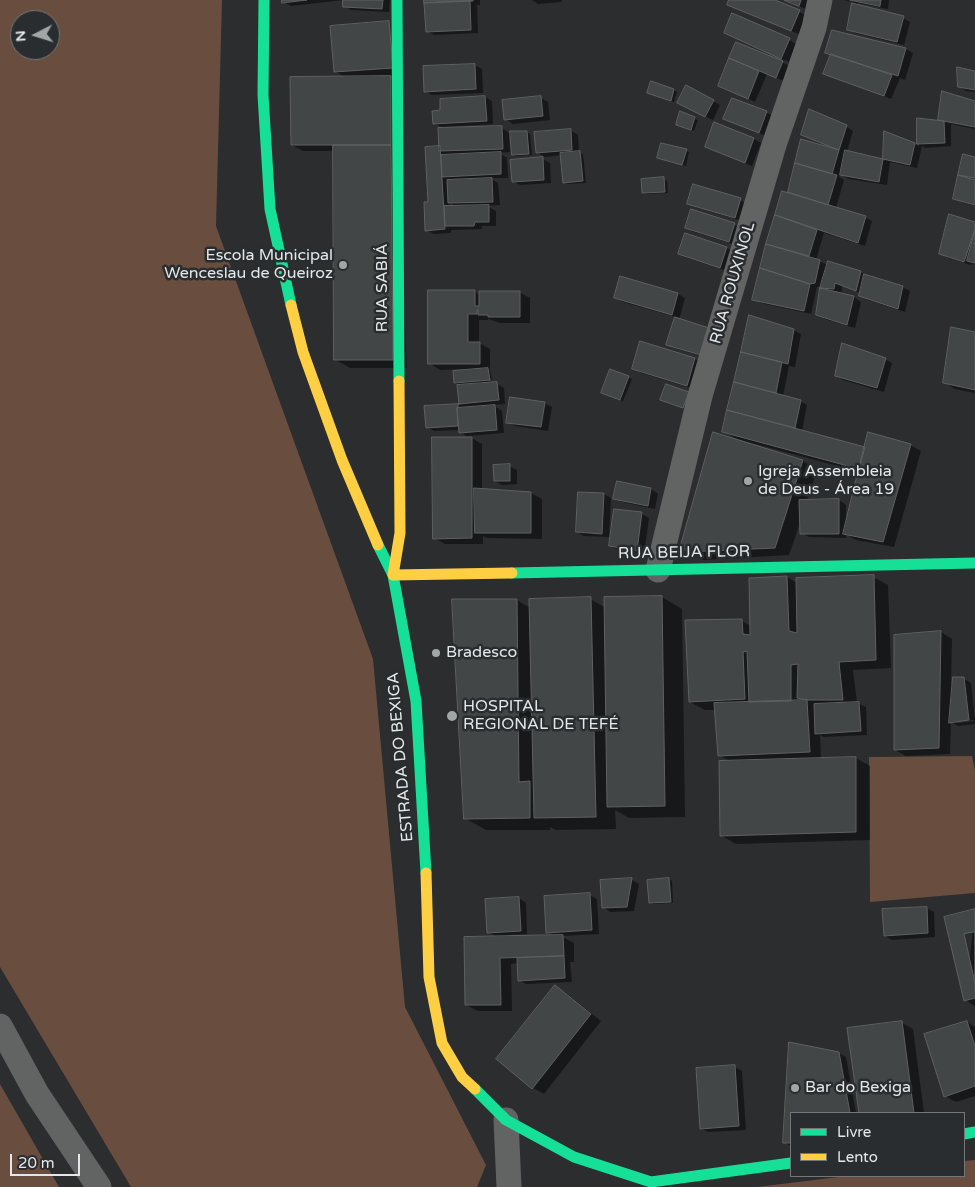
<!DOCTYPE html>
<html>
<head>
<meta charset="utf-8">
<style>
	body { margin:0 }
	#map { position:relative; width:975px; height:1187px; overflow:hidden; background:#2b2d2f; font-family:"Varela Round",sans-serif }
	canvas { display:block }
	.legend { position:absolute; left:790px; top:1112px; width:175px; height:65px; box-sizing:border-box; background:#2a2d30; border:1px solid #74777a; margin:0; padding:6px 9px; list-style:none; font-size:15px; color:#e4e7e8 }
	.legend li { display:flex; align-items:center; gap:10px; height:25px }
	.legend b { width:25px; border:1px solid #74777a }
	.north { position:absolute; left:10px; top:10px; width:50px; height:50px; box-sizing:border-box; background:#2a2d30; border:1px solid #74777a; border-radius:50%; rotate:265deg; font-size:14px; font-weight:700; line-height:20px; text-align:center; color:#e4e7e8 }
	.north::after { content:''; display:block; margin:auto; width:18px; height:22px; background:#a3a6a7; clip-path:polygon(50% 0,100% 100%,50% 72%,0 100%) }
	.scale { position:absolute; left:10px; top:1154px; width:70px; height:22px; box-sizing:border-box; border:2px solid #e4e7e8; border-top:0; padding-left:6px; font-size:15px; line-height:18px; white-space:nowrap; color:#e4e7e8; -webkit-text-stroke:4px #2a2d30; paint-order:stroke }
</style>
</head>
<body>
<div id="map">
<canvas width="975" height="1187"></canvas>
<ul class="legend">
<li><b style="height:6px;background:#16e098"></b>Livre</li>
<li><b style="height:6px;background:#ffcf43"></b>Lento</li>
</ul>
<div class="north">N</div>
<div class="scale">20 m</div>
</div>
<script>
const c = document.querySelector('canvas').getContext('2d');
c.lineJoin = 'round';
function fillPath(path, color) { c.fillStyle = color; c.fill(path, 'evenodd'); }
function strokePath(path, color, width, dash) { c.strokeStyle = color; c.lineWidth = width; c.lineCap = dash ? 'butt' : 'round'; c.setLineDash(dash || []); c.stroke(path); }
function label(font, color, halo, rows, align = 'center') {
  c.font = font + ' "Varela Round",sans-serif'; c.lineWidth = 5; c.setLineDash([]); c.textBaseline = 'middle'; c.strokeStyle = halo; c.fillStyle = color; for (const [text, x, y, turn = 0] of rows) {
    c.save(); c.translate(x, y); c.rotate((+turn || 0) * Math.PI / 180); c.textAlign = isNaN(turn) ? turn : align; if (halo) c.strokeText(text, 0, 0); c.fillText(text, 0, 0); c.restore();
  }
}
fillPath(new Path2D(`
	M0,0H222L216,226L373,659L405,1007L486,1165L477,1187H131L0,967ZM20,20H50V50H20Z
	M972,756L975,771V893L870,902L869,757Z
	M0,1084L59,1187H0Z
	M975,1160V1187H757L847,1176H964V1161Z`), '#694d3f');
fillPath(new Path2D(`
	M283,0H390L389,12L351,10L344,6V0L291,6L283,2Z
	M426,0H480V5H477L478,33L434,35L427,31Z
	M532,0H562V2L538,4Z
	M730,0H772L806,15L799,34L736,9L729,5Z
	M783,0H809L806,9Z
	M844,0H889L888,9L858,3V6L903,18L910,22L904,45L855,33L848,29L853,2Z
	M389,23L407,368H350L336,360L334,151H303L292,145L346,78L335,71Z
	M833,32L906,49L913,53L905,80L900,78L891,99L825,73L831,55L826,52Z
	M732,37L789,40L796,44L789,62Z
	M737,43L790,66L784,81L767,74L755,102L719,85Z
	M475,65L482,69L483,93L432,95L425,91L424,67Z
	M975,72V92L966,91L959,86Z
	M674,90L677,92L674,102L648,93Z
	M943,93L975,103V129L951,124V146L926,148L922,146L917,168L890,162L887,185L849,179L840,174L839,177L844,180L836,208L865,217L872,221L865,246L824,233L816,260L828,265L860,272L868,276L902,287L910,291L905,312L868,300L861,296V293L842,286L841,294L854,297L861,302L855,328L825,319L817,314L821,287H817L811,314L761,303L753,299L782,192L789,194L802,141L827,147L846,126L853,131L847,151L885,161V133L919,146L918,119L939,121Z
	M485,97L492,101L493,124L445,127V129L434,123L442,111Z
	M541,98L548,102L550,120L513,124L506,119Z
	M733,99L774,116L766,136L725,119Z
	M713,101L720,105L713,120L685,107Z
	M681,113L698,120L694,131L680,126Z
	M502,128L509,133L527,132L530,134L532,155L516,156L513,155L511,135H509L510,152L499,153L507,158L508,178H490L498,183L500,205L487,206L496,211V226H482V229L451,230V233L434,234L427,230L430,204L426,148H441ZM450,203L456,207H450Z
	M570,130L578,135L579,153L583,154L586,183L567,184L564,182L562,155L545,157L537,152Z
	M754,139L761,143L752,166L714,150Z
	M686,151L689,152L686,166L658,158Z
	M543,159L550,163L551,183L520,185L513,181Z
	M975,159V178L966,176L965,178L975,181V206L962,202L955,198L964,176L960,174Z
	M664,179L667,181L668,193L646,194L643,192Z
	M740,200L747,204L742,221L696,207L689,203Z
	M692,211L735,225L742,229L736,245L694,232L687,228Z
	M975,223V265L972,263L971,265L948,258L940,254Z
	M727,248L734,252L728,271L687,258L679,254Z
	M621,278L678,294L685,298L679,320L708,358L675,348L668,344L676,317L623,302L615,298Z
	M474,291L480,295L519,292L530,298V323H500L488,319V320H479V343L490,349V370L492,380L485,376L484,378L493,384H497L504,388L505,404L493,405L502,411L504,433L468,436L482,444V490L531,493L542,499V539L487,538L483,536V544H445L434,538L470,438L460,432V430L434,431L427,427L425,407L460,405L459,385L455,383L463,371V369L440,370L429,363Z
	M750,316L793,330L801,334L795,367L789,366L783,396L800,401L807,405L802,431L866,448L910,445L921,451L894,547L856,540L846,534V538L809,537L802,533L801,520L789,555L703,560L688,551L714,434L803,461L817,470L807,501L839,500L846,505V524L860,472L737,439L723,431Z
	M975,334V393L955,389L944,382Z
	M695,359L702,363L694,389L641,373L634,369Z
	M885,359L892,363L884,392L843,380L836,376Z
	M611,370L632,379L623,401L606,394Z
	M544,403L552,407L548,431L515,426L508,422Z
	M509,466L517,470V484L502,485L495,481Z
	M651,489L658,494L655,509L622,502L615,498Z
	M604,494L611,498L609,537L584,536L577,532Z
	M615,510L642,514L649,518L644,554L618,550L610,546Z
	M787,577L797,583L873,577L888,585L891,668L853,670L857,703L866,707L867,735L824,737L820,735L821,759L856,758L870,766V840L736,844L722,836L732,762L719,755L716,710H705L690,702L742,621L751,626Z
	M662,597L682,609L685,817L629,818L615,810L616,829L556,830L550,827V830H486L465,818L517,600L530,608L590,599L606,608Z
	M941,632L952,639L951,685L964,679L971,683L975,720L957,721V723L975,721V724L958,726L951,722L950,754L906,756L895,750Z
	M669,879L672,881L673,903L654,904L650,903Z
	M632,880L639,884L634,911L610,912L603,907Z
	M589,895L597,899L599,934L561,936L574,943V962H570L572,982L526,984L519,980L518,963L511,964L512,1011H478L466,1005L499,938L488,932L519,898L526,903L527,934L508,935V938L556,937L548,932Z
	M926,908L934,912L935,937L892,940L885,936Z
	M975,911V1006L965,1000Z
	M556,987L566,993L601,1021L544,1094L533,1088Z
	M967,1022L975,1027V1096L956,1102L945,1096Z
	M902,1023L913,1029L924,1113H860L848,1029Z
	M790,1043L839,1053L846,1057L856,1113H791V1146L784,1142Z
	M735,1067L742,1071L746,1130L708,1132L701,1128Z`), '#0007');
const building = new Path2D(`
	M282,0H307L282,3Z
	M343,0H383L382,9L343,7Z
	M424,0H473V1L424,3Z
	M729,0H775L800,10L791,31L727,5Z
	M784,0H801L799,6Z
	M850,0H881L880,6Z
	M470,1L471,30L426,32L424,3Z
	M852,3L904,16L897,42L847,30Z
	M732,13L790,38L781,59L724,33Z
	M389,21L393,68L334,72L330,26Z
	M832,30L906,48L898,76L825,53Z
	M736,42L783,61L776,78L729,58Z
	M831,54L892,75L884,96L823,74Z
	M729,58L759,71L748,99L718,86Z
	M475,64L476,89L424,92L423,66Z
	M957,67L975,71V90L958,87Z
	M391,76V145H291L290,77Z
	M651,81L674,89L671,101L647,93Z
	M686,85L714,100L705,117L677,103Z
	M942,91L975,101V127L938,120Z
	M485,96L487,121L433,124L432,111L440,110V99Z
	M541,96L543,116L504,120L502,100Z
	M732,98L767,111L759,133L723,119Z
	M809,109L847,125L839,150L801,135Z
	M680,111L695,117L691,130L676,125Z
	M917,118L944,121L945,143L917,144Z
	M714,122L754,138L745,163L705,147Z
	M502,126L503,149L439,151L438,128Z
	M571,129L572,150L536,153L534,132Z
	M510,131H527L529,154L512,155Z
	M884,131L915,143L910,165L883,159Z
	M801,139L839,150L832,174L795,163Z
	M661,143L687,149L682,165L657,158Z
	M333,145H391L393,360H334Z
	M440,146L445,229L425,231L424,202H428L425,147Z
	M845,150L883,159L879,182L840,175Z
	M580,151L583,181L563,183L560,153Z
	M501,152V174L442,177L441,155Z
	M963,154L975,157V178L958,175Z
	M543,157L544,180L512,182L510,160Z
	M795,163L837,175L828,205L788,192Z
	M958,175L975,180V205L953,199Z
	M664,177L665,192L642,193L641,179Z
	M492,178L493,202L448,203L447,180Z
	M693,184L741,198L735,218L687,204Z
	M782,191L866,216L858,243L775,215Z
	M489,205V222H475L474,226H445L444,206Z
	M691,209L735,223L729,242L685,228Z
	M949,214L975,222V229L964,262L939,254Z
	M775,215L817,230L809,256L766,244Z
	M975,230V263L967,261Z
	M685,233L727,247L720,268L678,254Z
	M766,244L820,260L815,283L810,284L760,268Z
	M828,261L861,271L856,291L835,283L834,289L820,288Z
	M760,268L810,284L804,311L752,300Z
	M864,274L903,286L898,309L859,296Z
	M620,276L678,293L672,315L614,298Z
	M820,288L854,296L847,325L816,315Z
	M428,290H475V306H479V291H520V317H488V315H478V310H477V314H468V342H480V364H428Z
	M749,315L794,329L788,364L741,352Z
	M675,317L709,328L701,355L666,345Z
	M951,327L975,332V390L943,383Z
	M640,341L695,358L687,386L632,369Z
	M842,343L886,358L877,388L835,376Z
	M741,352L782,362L776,393L734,382Z
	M488,368L490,380L454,383L453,371Z
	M610,369L629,376L620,400L601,393Z
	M497,382L499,400L459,404L457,385Z
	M734,382L801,400L795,428L727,410Z
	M666,384L689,392L683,408L660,400Z
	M510,397L545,402L541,427L506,423Z
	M459,404L457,408L458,426L426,428L424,406Z
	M495,405L497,430L459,433L457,408Z
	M727,410L865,447L859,469L722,432Z
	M713,432L803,460L775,548L687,552L681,545Z
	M868,432L911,444L883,542L843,534Z
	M432,437H472V538L433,539Z
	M510,464V481H494L493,465Z
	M617,481L651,488L648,506L613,499Z
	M474,488L531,492V533H475Z
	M578,492L604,493L602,534L576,532Z
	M839,499V534H800L799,500Z
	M614,509L642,512L637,551L609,546Z
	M874,575L876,660L839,662L843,700H807L797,698L798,664L791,665V701L749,702L747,651L743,652L745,699L689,702L685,620L742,619L743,634L750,635L749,578L787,576L789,631L797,633L796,578Z
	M662,596L665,806L607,807L604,597Z
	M591,597L596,817L534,818L529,599Z
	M452,599H517L519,782L530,781V818L464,819Z
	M941,631L939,748L894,750V635Z
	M953,677H964L969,720L949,723Z
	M807,700L810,752L718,756L714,703Z
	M859,702L861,731L815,734L814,704Z
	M856,757V832L720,836L719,761Z
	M632,878L627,907L602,908L600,880Z
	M669,878L671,902L649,903L647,880Z
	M590,893L592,930L546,933L544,896Z
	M519,897L521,931L487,933L485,899Z
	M927,907L928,933L884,936L882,909Z
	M975,909V998L964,1001L944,917Z
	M975,932V983L964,934Z
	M563,935L564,956L500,958L501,1005H465L464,937Z
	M564,956L565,978L518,981L517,958Z
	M555,985L591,1014L532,1089L496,1059Z
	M902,1021L914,1113H859L847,1028Z
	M967,1021L975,1046V1086L944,1097L924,1034Z
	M789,1042L839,1052L850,1113H791V1143H783Z
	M735,1065L739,1126L700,1129L696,1068Z`);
fillPath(building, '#434646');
strokePath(building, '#5e6062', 1);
strokePath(new Path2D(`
	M658,570L700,396L774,145L814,28L820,0
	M0,1026L37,1094L99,1187
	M506,1120L509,1187`), '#626363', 25);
strokePath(new Path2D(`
	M264,0L263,95L270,209L291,305
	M397,0L399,381
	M378,545L393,575L416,701L426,873
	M512,573L975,563
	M475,1089L506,1120L574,1157L651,1182L791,1163
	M964,1134L975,1132`), '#16e098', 11);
strokePath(new Path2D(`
	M291,305L303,352L342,460L378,545
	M399,381L400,533L393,575L512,573
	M426,873L429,977L442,1043L462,1077L475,1089`), '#ffcf43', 11);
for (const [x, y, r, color] of [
	[343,265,5,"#a3a6a7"],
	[748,481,5,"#a3a6a7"],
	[436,653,5,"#a3a6a7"],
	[452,716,6,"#a3a6a7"],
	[795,1088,5,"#a3a6a7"]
]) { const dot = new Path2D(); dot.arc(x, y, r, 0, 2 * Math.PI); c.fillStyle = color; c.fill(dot); strokePath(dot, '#2a2d30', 2); }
label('16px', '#e4e7e8', '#2a2d30', [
	["Escola Municipal",333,256,"right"],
	["Wenceslau de Queiroz",333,274,"right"],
	["Igreja Assembleia",758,472],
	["de Deus - Área 19",758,490],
	["Bradesco",446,653],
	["HOSPITAL",463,707],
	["REGIONAL DE TEFÉ",463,725],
	["Bar do Bexiga",805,1088]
], 'left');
label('16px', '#e4e7e8', '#2a2d30', [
	["RUA ROUXINOL",733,283,-74],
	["RUA SABIÁ",383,288,-90],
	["RUA BEIJA FLOR",684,553,-1],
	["ESTRADA DO BEXIGA",401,757,-95]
]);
</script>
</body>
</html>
